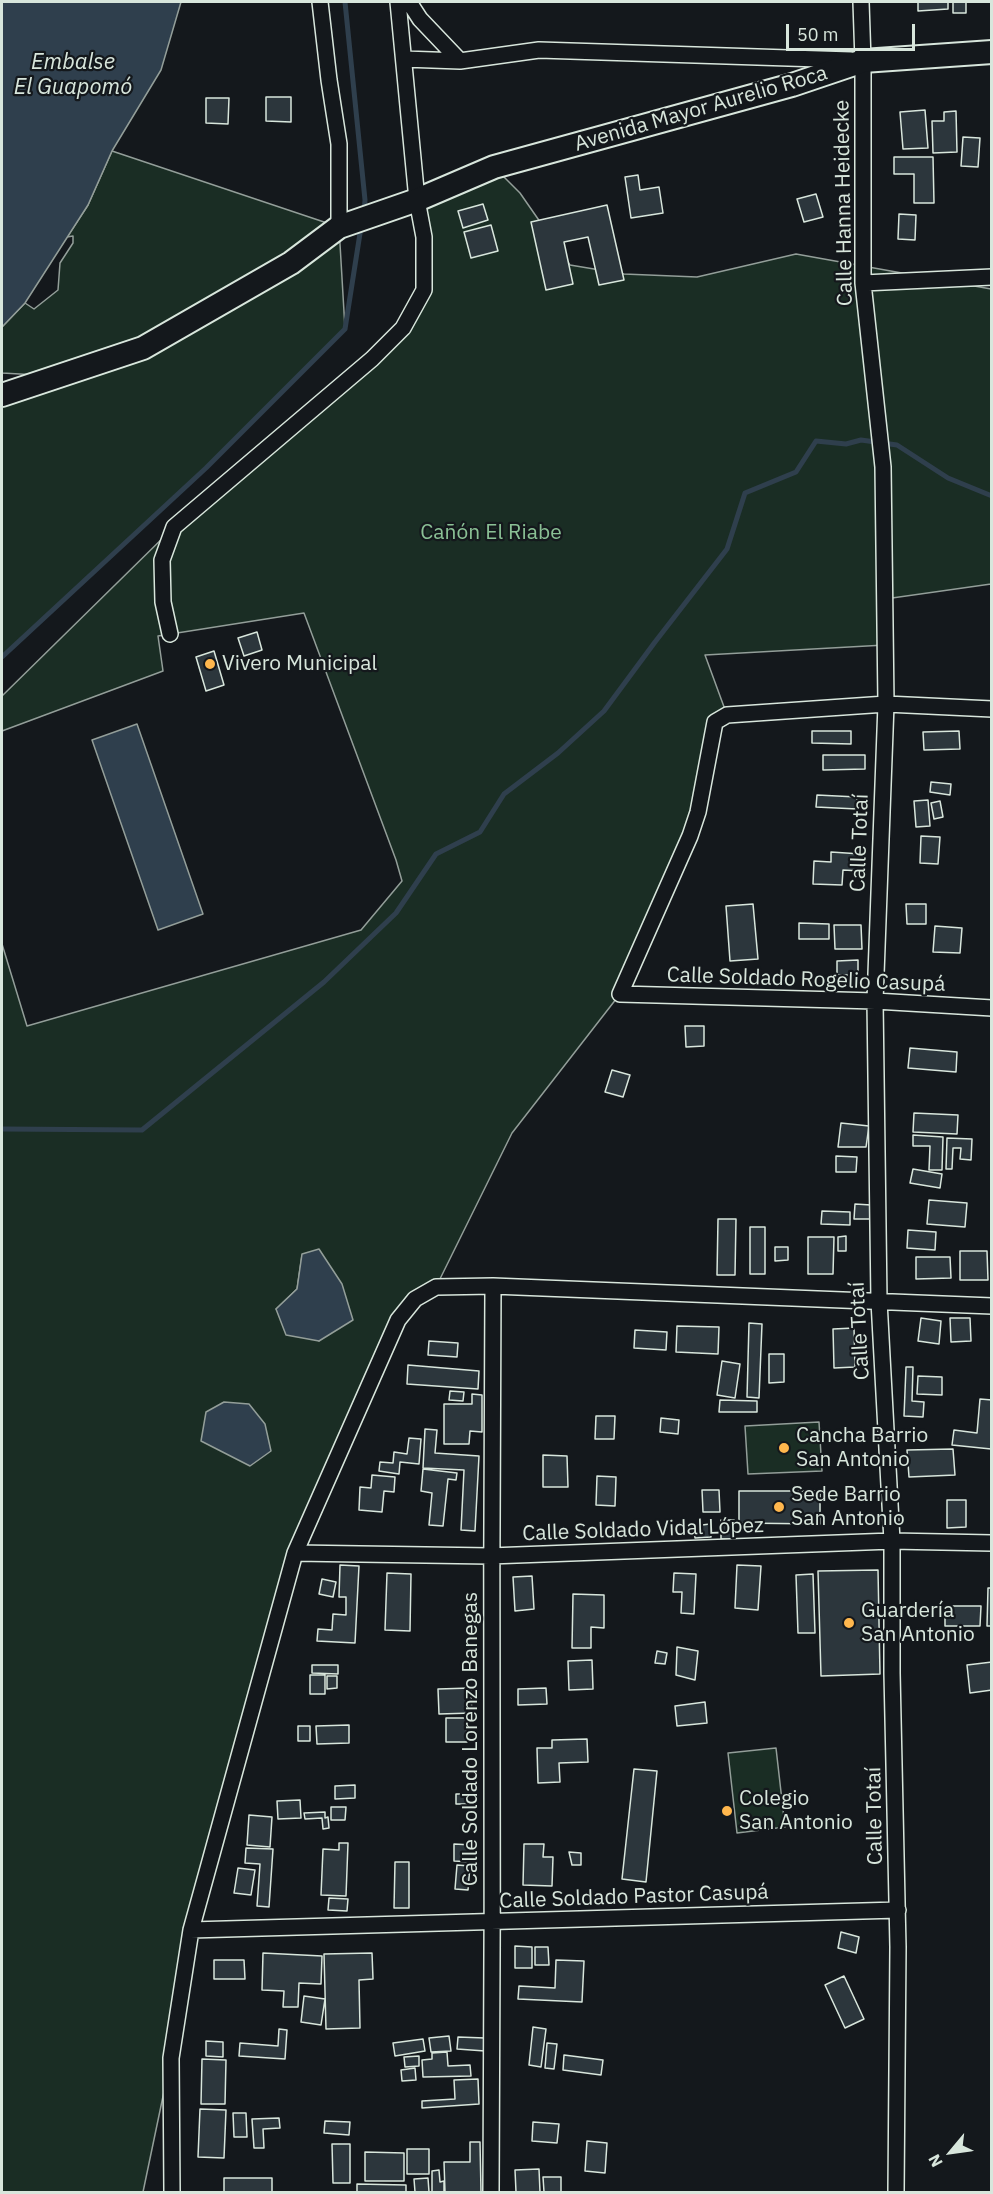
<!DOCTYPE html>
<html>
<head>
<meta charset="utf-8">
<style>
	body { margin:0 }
	#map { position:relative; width:993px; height:2194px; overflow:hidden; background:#14181c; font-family:"IBM Plex Sans",sans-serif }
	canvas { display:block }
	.frame { position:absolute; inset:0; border:3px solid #d8e6dc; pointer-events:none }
	.north { position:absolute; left:921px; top:2122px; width:60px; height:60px; -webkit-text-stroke:4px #14181c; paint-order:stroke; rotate:241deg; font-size:16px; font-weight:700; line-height:24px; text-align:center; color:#d8e6dc }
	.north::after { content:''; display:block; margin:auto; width:21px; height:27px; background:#d8e6dc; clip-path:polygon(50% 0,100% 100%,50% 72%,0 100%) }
	.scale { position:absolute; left:786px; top:24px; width:129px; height:27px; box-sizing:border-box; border:3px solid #d8e6dc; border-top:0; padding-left:8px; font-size:18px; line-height:21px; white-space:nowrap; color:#d8e6dc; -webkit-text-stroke:4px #14181c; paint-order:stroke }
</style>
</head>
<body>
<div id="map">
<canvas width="993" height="2194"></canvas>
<div class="frame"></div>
<div class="north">N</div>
<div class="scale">50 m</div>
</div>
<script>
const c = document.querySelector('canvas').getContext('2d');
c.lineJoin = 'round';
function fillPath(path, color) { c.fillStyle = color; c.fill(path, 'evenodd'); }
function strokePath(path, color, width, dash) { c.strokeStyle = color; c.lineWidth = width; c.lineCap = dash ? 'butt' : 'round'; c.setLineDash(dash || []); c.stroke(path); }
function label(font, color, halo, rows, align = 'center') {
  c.font = font + ' "IBM Plex Sans",sans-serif'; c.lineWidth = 4.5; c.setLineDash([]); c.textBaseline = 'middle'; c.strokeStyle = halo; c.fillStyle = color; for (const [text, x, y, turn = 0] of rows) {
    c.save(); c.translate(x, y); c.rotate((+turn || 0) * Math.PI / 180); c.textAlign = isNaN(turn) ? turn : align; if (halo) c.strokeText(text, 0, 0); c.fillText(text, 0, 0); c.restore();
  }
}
const green = new Path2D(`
	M112,151L339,227L345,329L206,468L2,657V395L55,376L2,373V327L25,303L34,309L58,290L60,263L73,243V236L67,237L88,205Z
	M494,167L520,193L570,265L624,274L697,277L796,254L991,289V584L885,599V645L705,655L727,715L715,722L698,812L620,994L512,1133L436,1287L415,1299L295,1553L191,1930L171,2058L143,2192H2V944L27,1026L361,930L402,881L396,860L304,613L158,636L163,671L2,731V696L174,527L372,359L424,290L417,200ZM302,1255L319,1341L276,1309L297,1289Z
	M819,1422L822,1471L748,1474L745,1426Z
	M776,1748L785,1827L737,1833L728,1753Z`);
fillPath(green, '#1a2d24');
strokePath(green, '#939e99', 1.5);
const water = new Path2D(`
	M2,2H181L161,70L112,151L88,205L25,303L2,327Z
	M137,724L203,914L158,930L92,740Z
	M319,1249L342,1284L353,1320L319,1341L286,1335L276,1309L297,1289L302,1254Z
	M224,1402L249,1404L265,1424L271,1451L250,1466L201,1441L206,1412Z`);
fillPath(water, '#2f3f4d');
strokePath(water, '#939e99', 1.5);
strokePath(new Path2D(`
	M345,2L365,200L364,212
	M2,657L206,468L345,329L361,227
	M2,1129L142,1130L324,982L396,913L436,854L480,832L504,794L558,753L604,711L655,642L727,549L745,493L796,472L816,441L846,444L861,440L897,445L948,478L992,496`), '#2f3f4d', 5);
const building = new Path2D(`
	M918,2H948V9L918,11Z
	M953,2H966V13H953Z
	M266,97H291V122L266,121Z
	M206,98H229L228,124L206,123Z
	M925,110L928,148L903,149L900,112Z
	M956,111L957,152L933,153L932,121H944V112Z
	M963,137L980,138L978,167L961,166Z
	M894,157H933L934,203H914V174H894Z
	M638,175L640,190L659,187L663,213L631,218L625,177Z
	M816,194L823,217L804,222L797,199Z
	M483,204L488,220L463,228L458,211Z
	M607,205L624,280L599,285L588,237L564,242L573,284L546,290L531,222Z
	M899,214L916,215L915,240L898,239Z
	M491,225L498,251L471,258L464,232Z
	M257,632L262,650L244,656L238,638Z
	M214,651L224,685L206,691L196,657Z
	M812,731H851V744L812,743Z
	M959,731L960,749L924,750L923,732Z
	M823,755H865V769L823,770Z
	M931,782L951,784L950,795L930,792Z
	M817,795L857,797V809L816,807Z
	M928,800L930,826L916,827L914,801Z
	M940,801L943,817L934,819L931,803Z
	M921,836L940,837L938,864L920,863Z
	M831,852L861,854V871L843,870L842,885L813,884L814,861L831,862Z
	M753,904L758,959L730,961L726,906Z
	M906,904H926V924H907Z
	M799,923L829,924V939H799Z
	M834,925H861L862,949H835Z
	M935,926L962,928L960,953L933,952Z
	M858,960V975H837V961Z
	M685,1026H704V1046L686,1047Z
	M910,1048L957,1052L956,1072L908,1068Z
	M612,1070L630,1075L623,1097L605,1092Z
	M914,1113L958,1115L957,1134L913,1132Z
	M841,1123L869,1126L866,1147H838Z
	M913,1135L943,1137L942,1170H929L930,1146H913Z
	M947,1138L972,1139L971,1160L960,1159L961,1148H953L952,1169H946Z
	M836,1156L857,1157L856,1172H836Z
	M913,1169L942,1174L940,1188L910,1183Z
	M929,1200L967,1203L965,1227L927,1224Z
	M855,1204L871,1205V1219H854Z
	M822,1211L850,1212V1225L821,1224Z
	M718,1219H736L735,1275H717Z
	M750,1227H765V1274H750Z
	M908,1230L936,1232L935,1250L907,1248Z
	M846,1236V1251H838V1237Z
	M808,1237H834L833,1274H808Z
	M775,1247H788V1260L775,1261Z
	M960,1251H987L988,1280H960Z
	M916,1257H950L951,1278L916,1279Z
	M921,1318L941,1321L939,1344L918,1341Z
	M950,1318H970L971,1341L951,1342Z
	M749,1323L762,1324L759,1398L747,1397Z
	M677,1326L719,1327L718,1354L676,1352Z
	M854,1328L855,1367L834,1368L833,1329Z
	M635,1330L667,1332L666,1350L634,1348Z
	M429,1341L458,1343L457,1357L428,1355Z
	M769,1354H784V1382L769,1383Z
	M722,1361L740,1364L735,1398L717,1395Z
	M408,1365L479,1371L478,1389L407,1384Z
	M906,1367H913L912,1401L924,1402L923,1417L904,1416Z
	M918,1376L942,1377V1395L917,1394Z
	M450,1391L464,1392L463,1401L449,1400Z
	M472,1394L482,1395V1432L470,1431L469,1444H444V1404H472Z
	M980,1399L992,1400L991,1449L952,1445L954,1430L977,1433Z
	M720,1400L757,1401V1412H719Z
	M596,1416H615L614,1439H595Z
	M661,1418L679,1420L678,1434L660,1432Z
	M425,1429L437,1430L435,1453L479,1456L475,1531L461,1530L464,1470L423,1468Z
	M409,1438L421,1439L419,1464L400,1462L399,1474L379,1471L380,1462L393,1463L394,1452L407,1454Z
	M953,1449L955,1475L909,1477L907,1450Z
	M543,1455L567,1456L568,1487H543Z
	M423,1469L457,1473L456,1480L448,1479L443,1526L429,1525L432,1493L421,1491Z
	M372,1475L395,1477L394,1492L384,1491L382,1512L359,1510L360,1487L371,1488Z
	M597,1476L616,1477L615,1506L596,1505Z
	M702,1490H719L720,1512H703Z
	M739,1491H820V1524L739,1523Z
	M947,1500H966V1527L947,1528Z
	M721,1520H734V1539H721Z
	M710,1524L711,1537L695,1538L694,1526Z
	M340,1565L359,1566L355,1643L317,1641L318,1629L332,1630L333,1614L346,1615V1597H339Z
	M737,1565L761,1566L758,1610L735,1608Z
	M878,1570L880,1674L821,1676L818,1571Z
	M387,1573L411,1574L410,1631L385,1630Z
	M674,1573L696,1574L694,1614L681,1613L682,1592H673Z
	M813,1574L815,1633H798L796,1575Z
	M532,1576L534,1609L515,1611L513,1577Z
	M322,1579L336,1582L333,1597L319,1594Z
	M988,1588H992V1626H987Z
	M573,1594L604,1595V1628L591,1627V1648H572Z
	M945,1606H981L980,1626H945Z
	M677,1647L698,1651L695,1680L676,1675Z
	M657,1651L667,1653L665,1664L655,1663Z
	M592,1660L593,1689L569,1690L568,1661Z
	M992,1662V1690L970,1693L967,1665Z
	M312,1665H338V1674L312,1673Z
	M310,1675H325V1694H310Z
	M327,1676H337V1688L327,1689Z
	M471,1688L472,1713L439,1714L438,1689Z
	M546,1688L547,1704L518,1705V1689Z
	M705,1702L707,1723L677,1726L675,1706Z
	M446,1718H466L467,1742H446Z
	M349,1725V1743L317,1744L316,1726Z
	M298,1726H310V1741H298Z
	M587,1739L588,1762L559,1763L560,1782L538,1783L537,1748H552V1740Z
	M634,1769L657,1771L646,1882L622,1879Z
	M355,1785V1798L335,1799V1786Z
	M456,1794H467V1804H456Z
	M300,1800L301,1818L278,1819L277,1801Z
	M331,1807H346L345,1820H331Z
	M325,1812V1818L328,1817L329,1828L323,1829L322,1818L305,1819L304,1813Z
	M249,1815L272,1817L270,1847L247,1845Z
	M339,1843H348L346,1896L321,1895L323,1849L339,1850Z
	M454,1844L472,1845L473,1862L454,1861Z
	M524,1844H544L543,1857H553L552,1886L523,1885Z
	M246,1848L273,1849L269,1907L257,1906L260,1864L245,1863Z
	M569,1852L581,1853V1865H572Z
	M395,1862H409V1908H394Z
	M457,1865L470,1866L468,1890L455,1889Z
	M238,1868L255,1870L251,1895L234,1893Z
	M329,1898L348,1899L347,1911L328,1910Z
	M841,1932L859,1937L856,1953L838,1948Z
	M515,1946L532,1947V1968H515Z
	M535,1947H548L549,1965H535Z
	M263,1953L322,1956L321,1984L299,1983L298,2007H283L284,1991L262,1990Z
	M372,1953L373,1979L359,1980L360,2028L326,2029L324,1954Z
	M214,1960H244L245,1979H214Z
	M556,1960L584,1961L582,2002L518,1999L519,1986L555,1988Z
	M844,1976L864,2019L845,2028L825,1985Z
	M304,1996L325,1999L321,2025L301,2022Z
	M533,2027L546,2029L541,2067L529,2065Z
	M279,2029L287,2030L285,2059L239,2056L240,2043L278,2046Z
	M449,2036L451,2051L431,2052L429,2038Z
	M458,2037L485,2038V2051L457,2049Z
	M423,2039L425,2051L395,2056L393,2043Z
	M206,2041L223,2042V2057L206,2056Z
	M547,2043L557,2044L554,2069L545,2068Z
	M447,2052L448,2066L470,2065L471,2076L423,2077L422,2060L432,2059V2053Z
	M564,2055L603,2060L601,2075L563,2070Z
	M419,2056V2066L405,2067L404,2057Z
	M202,2059L226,2060L225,2104H201Z
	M415,2068L416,2080L402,2081L401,2070Z
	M478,2079L479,2104L422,2108V2101L455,2099L454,2080Z
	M200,2109L226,2110L224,2158L198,2157Z
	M233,2113H246L247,2137H234Z
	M279,2118L280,2128L263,2129L264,2148H254L252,2119Z
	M325,2121L350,2122L349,2135L324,2133Z
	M533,2122L559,2124L557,2143L532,2141Z
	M587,2141L607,2143L605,2173L585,2171Z
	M470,2142H480L481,2192H445L444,2162H470Z
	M332,2144H350V2183H333Z
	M407,2149H429V2174H407Z
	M365,2152L404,2153V2181H365Z
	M539,2169L540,2192H516L515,2170Z
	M439,2170L440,2182L444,2181V2192H432V2171Z
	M543,2177H561V2192H544Z
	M224,2178H272V2192H224Z
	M428,2178L429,2192H415L414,2179Z
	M357,2184L406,2185V2192H357Z`);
fillPath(building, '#2c363c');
strokePath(building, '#d8e6dc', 1.5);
const street = new Path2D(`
	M320,2L329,80L339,144V227
	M409,2L420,19L460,61
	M861,2L863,61V283L883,467L886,704L875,1001L879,1301L892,1541V1673L898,1947L896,2192
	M404,59L460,61L539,50L851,60
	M863,283L992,277
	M170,634L163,602L162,560L174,527L372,359L403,328L424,290V237L417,200L398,2
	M992,709L886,704L727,715L715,722L698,812L690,836L620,994L875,1001L992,1008
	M295,1553L490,1556L892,1541L992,1543
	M191,1930L898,1910
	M172,2192L171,2058L191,1930L295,1553L398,1320L415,1299L436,1287L493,1286L992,1306
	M491,2192C494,1890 490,1588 493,1286`);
const secondary = new Path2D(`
	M2,395L143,348L291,263L339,227L417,200L494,167L792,85L863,61L992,52`);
strokePath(street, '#d8e6dc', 18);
strokePath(secondary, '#d8e6dc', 26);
strokePath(street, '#14181c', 15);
strokePath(secondary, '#14181c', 22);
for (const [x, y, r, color] of [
	[210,664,6,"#ffb74d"],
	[784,1448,6,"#ffb74d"],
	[779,1507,6,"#ffb74d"],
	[849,1623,6,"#ffb74d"],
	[727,1811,6,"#ffb74d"]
]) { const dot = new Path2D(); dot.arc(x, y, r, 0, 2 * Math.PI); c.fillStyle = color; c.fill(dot); strokePath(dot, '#14181c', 2); }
label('21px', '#d8e6dc', '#14181c', [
	["Avenida Mayor Aurelio Roca",701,109,-16],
	["Calle Hanna Heidecke",844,203,-91],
	["Calle Totaí",860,843,-88],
	["Calle Soldado Rogelio Casupá",806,980,2],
	["Calle Totaí",860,1331,-93],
	["Calle Soldado Vidal López",643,1530,-2],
	["Calle Soldado Lorenzo Banegas",471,1739,-90],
	["Calle Totaí",875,1816,-91],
	["Calle Soldado Pastor Casupá",634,1897,-2]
]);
label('21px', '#8ac095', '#14181c', [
	["Cañón El Riabe",491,533]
]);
label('21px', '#d8e6dc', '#14181c', [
	["Vivero Municipal",222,664],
	["Cancha Barrio",796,1436],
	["San Antonio",796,1460],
	["Sede Barrio",791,1495],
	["San Antonio",791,1519],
	["Guardería",861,1611],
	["San Antonio",861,1635],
	["Colegio",739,1799],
	["San Antonio",739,1823]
], 'left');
label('italic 22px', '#d8e6dc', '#14181c', [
	["Embalse",73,63],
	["El Guapomó",73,88]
]);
</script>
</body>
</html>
